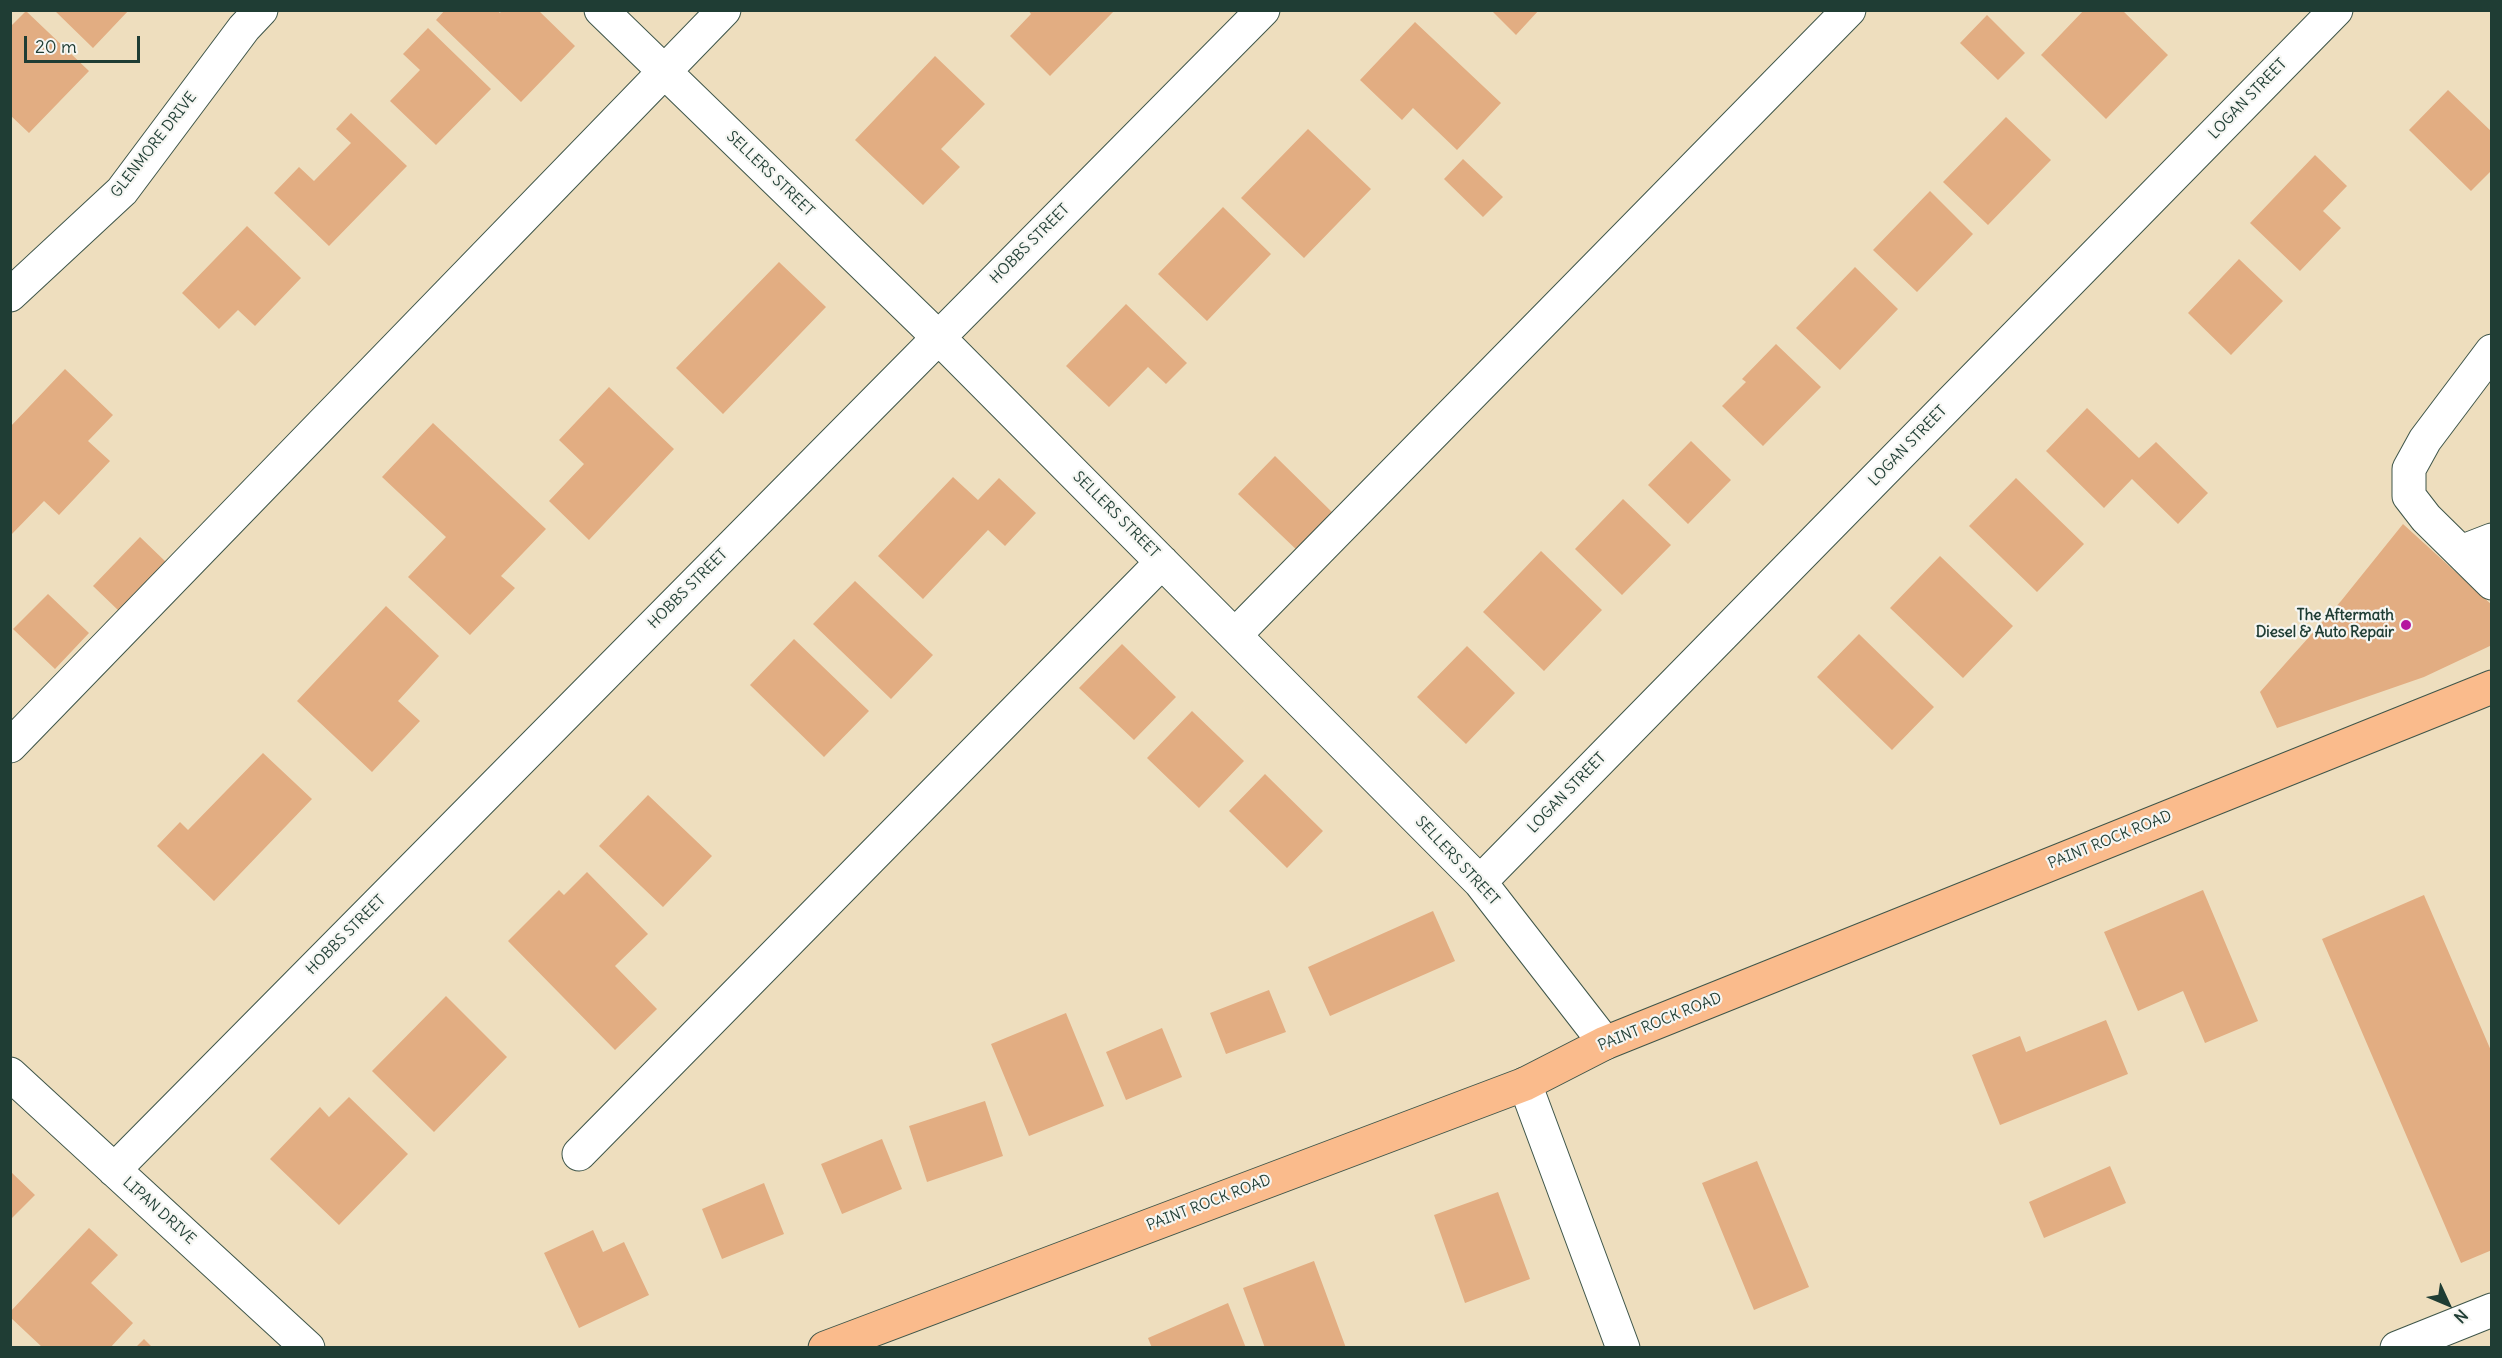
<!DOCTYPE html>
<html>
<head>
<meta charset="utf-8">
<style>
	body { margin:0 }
	#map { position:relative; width:2502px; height:1358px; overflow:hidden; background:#eedebe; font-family:Delius,sans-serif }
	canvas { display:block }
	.frame { position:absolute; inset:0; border:12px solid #1f3d34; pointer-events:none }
	.north { position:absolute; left:2418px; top:1274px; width:60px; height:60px; -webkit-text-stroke:4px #f6f6f2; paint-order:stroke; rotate:134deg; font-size:16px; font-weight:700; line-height:24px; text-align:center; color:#1f3d34 }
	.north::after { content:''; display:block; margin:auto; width:21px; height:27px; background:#1f3d34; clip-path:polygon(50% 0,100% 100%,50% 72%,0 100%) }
	.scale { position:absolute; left:24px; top:36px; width:116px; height:27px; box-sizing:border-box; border:3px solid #1f3d34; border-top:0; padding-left:8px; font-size:18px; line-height:21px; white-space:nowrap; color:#1f3d34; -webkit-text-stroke:4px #f6f6f2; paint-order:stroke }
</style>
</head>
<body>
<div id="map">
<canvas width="2502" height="1358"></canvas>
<div class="frame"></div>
<div class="north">N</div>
<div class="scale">20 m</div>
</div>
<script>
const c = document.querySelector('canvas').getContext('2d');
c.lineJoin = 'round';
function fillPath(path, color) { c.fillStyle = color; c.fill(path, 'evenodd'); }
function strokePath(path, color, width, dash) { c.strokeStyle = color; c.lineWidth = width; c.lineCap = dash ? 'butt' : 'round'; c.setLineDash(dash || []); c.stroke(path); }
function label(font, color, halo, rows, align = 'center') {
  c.font = font + ' Delius,sans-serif'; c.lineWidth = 4.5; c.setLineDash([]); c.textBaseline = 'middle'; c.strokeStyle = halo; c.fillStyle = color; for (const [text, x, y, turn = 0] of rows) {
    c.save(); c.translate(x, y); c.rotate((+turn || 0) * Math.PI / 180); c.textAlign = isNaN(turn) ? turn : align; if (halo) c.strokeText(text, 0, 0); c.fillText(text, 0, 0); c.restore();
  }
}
fillPath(new Path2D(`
	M54,10H129L93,48Z
	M445,10H497L500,13L502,10H538L575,46L521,102L436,20Z
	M1028,10H1115L1050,76L1010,36L1031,14Z
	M1491,10H1539L1516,35Z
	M2084,10H2122L2168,55L2106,119L2041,55Z
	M26,11L89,71L29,133L10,115V27Z
	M1987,15L2025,53L1998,80L1960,43Z
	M1415,22L1501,103L1457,150L1413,108L1402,120L1360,80Z
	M428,28L491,89L436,145L390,101L420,70L403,54Z
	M935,56L985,104L941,149L960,167L923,205L855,140Z
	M2448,90L2492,132V170L2471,191L2409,130Z
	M351,113L407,166L329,246L274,193L299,167L314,181L351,143L336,129Z
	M2006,117L2051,160L1988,225L1943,182Z
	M1308,129L1371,189L1304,258L1241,198Z
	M2315,155L2347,186L2323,211L2341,228L2300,271L2250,223Z
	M1463,159L1503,197L1483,217L1444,179Z
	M1930,191L1973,234L1917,292L1873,250Z
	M1223,207L1271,254L1207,321L1158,274Z
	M247,226L301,278L255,326L238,310L219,329L182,293Z
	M2239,259L2283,301L2231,355L2188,313Z
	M779,262L826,307L723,414L676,368Z
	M1855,267L1898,309L1840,370L1796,328Z
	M1126,304L1187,363L1166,384L1148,367L1109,407L1066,366Z
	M1776,344L1821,387L1763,446L1722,406L1746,382L1742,379Z
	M65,369L113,415L88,441L110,461L59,515L44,501L10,536V427Z
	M609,387L674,449L589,540L549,501L584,464L559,440Z
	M2087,408L2139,458L2156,442L2208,493L2178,524L2132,479L2104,508L2046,451Z
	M433,423L546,529L501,576L515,588L470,635L408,577L446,537L382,477Z
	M1691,441L1731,480L1688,524L1648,485Z
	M1275,456L1337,517L1301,554L1238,494Z
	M953,477L978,500L999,478L1036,513L1005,546L988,530L923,599L878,556Z
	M2016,478L2084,544L2037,592L1969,526Z
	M1623,499L1671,545L1622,595L1575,549Z
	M2403,524L2492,605V645L2424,677L2277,728L2260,692L2341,601Z
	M140,537L167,563L120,612L93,586Z
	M1541,551L1602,610L1544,671L1483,612Z
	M1940,556L2013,626L1963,678L1890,608Z
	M855,581L933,655L891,699L813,624Z
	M48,594L89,633L55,669L13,629Z
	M386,606L439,656L398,701L420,721L372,772L297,701Z
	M1859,634L1934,707L1892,750L1817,677Z
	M794,639L869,711L824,757L750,685Z
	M1122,644L1176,697L1134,740L1079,688Z
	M1467,646L1515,693L1466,744L1417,697Z
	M1192,711L1244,761L1199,808L1147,758Z
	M263,753L312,799L214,901L157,846L180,822L188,830Z
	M1265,774L1323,831L1287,868L1229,811Z
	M648,795L712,856L663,907L599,846Z
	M587,872L648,934L615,966L657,1009L615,1050L508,941L559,890L564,895Z
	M2203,890L2258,1021L2205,1043L2183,991L2138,1011L2104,932Z
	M2424,895L2492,1053V1250L2461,1263L2322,939Z
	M1433,911L1455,961L1330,1016L1308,967Z
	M1269,990L1286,1032L1226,1054L1210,1013Z
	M446,996L507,1057L434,1132L372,1071Z
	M1066,1013L1104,1106L1029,1136L991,1044Z
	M2106,1020L2128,1074L2000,1125L1972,1055L2020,1036L2026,1052Z
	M1162,1028L1182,1077L1126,1100L1106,1052Z
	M349,1097L408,1154L339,1225L270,1159L320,1107L329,1117Z
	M985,1101L1003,1156L927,1182L909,1126Z
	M882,1139L902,1189L842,1214L821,1164Z
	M1757,1161L1809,1287L1754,1310L1702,1183Z
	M2110,1166L2126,1203L2044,1238L2029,1202Z
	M10,1171L35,1195L10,1220Z
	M764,1183L784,1234L722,1259L702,1209Z
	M1498,1192L1530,1279L1465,1303L1434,1215Z
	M89,1228L118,1255L91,1283L133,1323L110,1348H43L10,1317V1312Z
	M593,1230L603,1252L624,1242L649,1295L579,1328L544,1253Z
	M1314,1261L1346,1348H1265L1243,1288Z
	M1228,1303L1246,1348H1152L1148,1338Z
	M144,1339L153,1348H135Z`), '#e2ad82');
const minor = new Path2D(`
	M601,10L938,337L1480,882L1605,1043
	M10,295L122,191L244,28L261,10
	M2492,351L2425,440L2409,469V496L2426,518L2492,583
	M2461,552L2492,540
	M1235,635L1849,10
	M10,746L724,10
	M1480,882L2336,10
	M10,1074L308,1348
	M1525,1084L1623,1348
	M579,1154L1162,562
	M114,1170L1263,10
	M2397,1348L2492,1310`);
const major = new Path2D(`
	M825,1348L1525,1084L1605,1043L2492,687`);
strokePath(minor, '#3e5549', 35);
strokePath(major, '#3e5549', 35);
strokePath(minor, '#fff', 33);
strokePath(major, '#fabb8c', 33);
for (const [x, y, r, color] of [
	[2406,625,6,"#b5179e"]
]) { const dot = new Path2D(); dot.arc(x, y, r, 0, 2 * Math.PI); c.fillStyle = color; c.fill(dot); strokePath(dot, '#f6f6f2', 2); }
label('15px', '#1f3d34', '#f6f6f2', [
	["LOGAN STREET",2248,99,-46],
	["GLENMORE DRIVE",154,145,-52],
	["SELLERS STREET",770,174,44],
	["HOBBS STREET",1030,244,-45],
	["LOGAN STREET",1908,446,-46],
	["SELLERS STREET",1116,515,45],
	["HOBBS STREET",688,589,-45],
	["LOGAN STREET",1567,793,-46],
	["PAINT ROCK ROAD",2110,840,-22],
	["SELLERS STREET",1457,861,47],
	["HOBBS STREET",346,935,-45],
	["PAINT ROCK ROAD",1660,1022,-22],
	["PAINT ROCK ROAD",1209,1203,-21],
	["LIPAN DRIVE",159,1211,42]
]);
label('bold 15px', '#1f3d34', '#f6f6f2', [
	["The Aftermath",2394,616],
	["Diesel & Auto Repair",2394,633]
], 'right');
</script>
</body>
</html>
